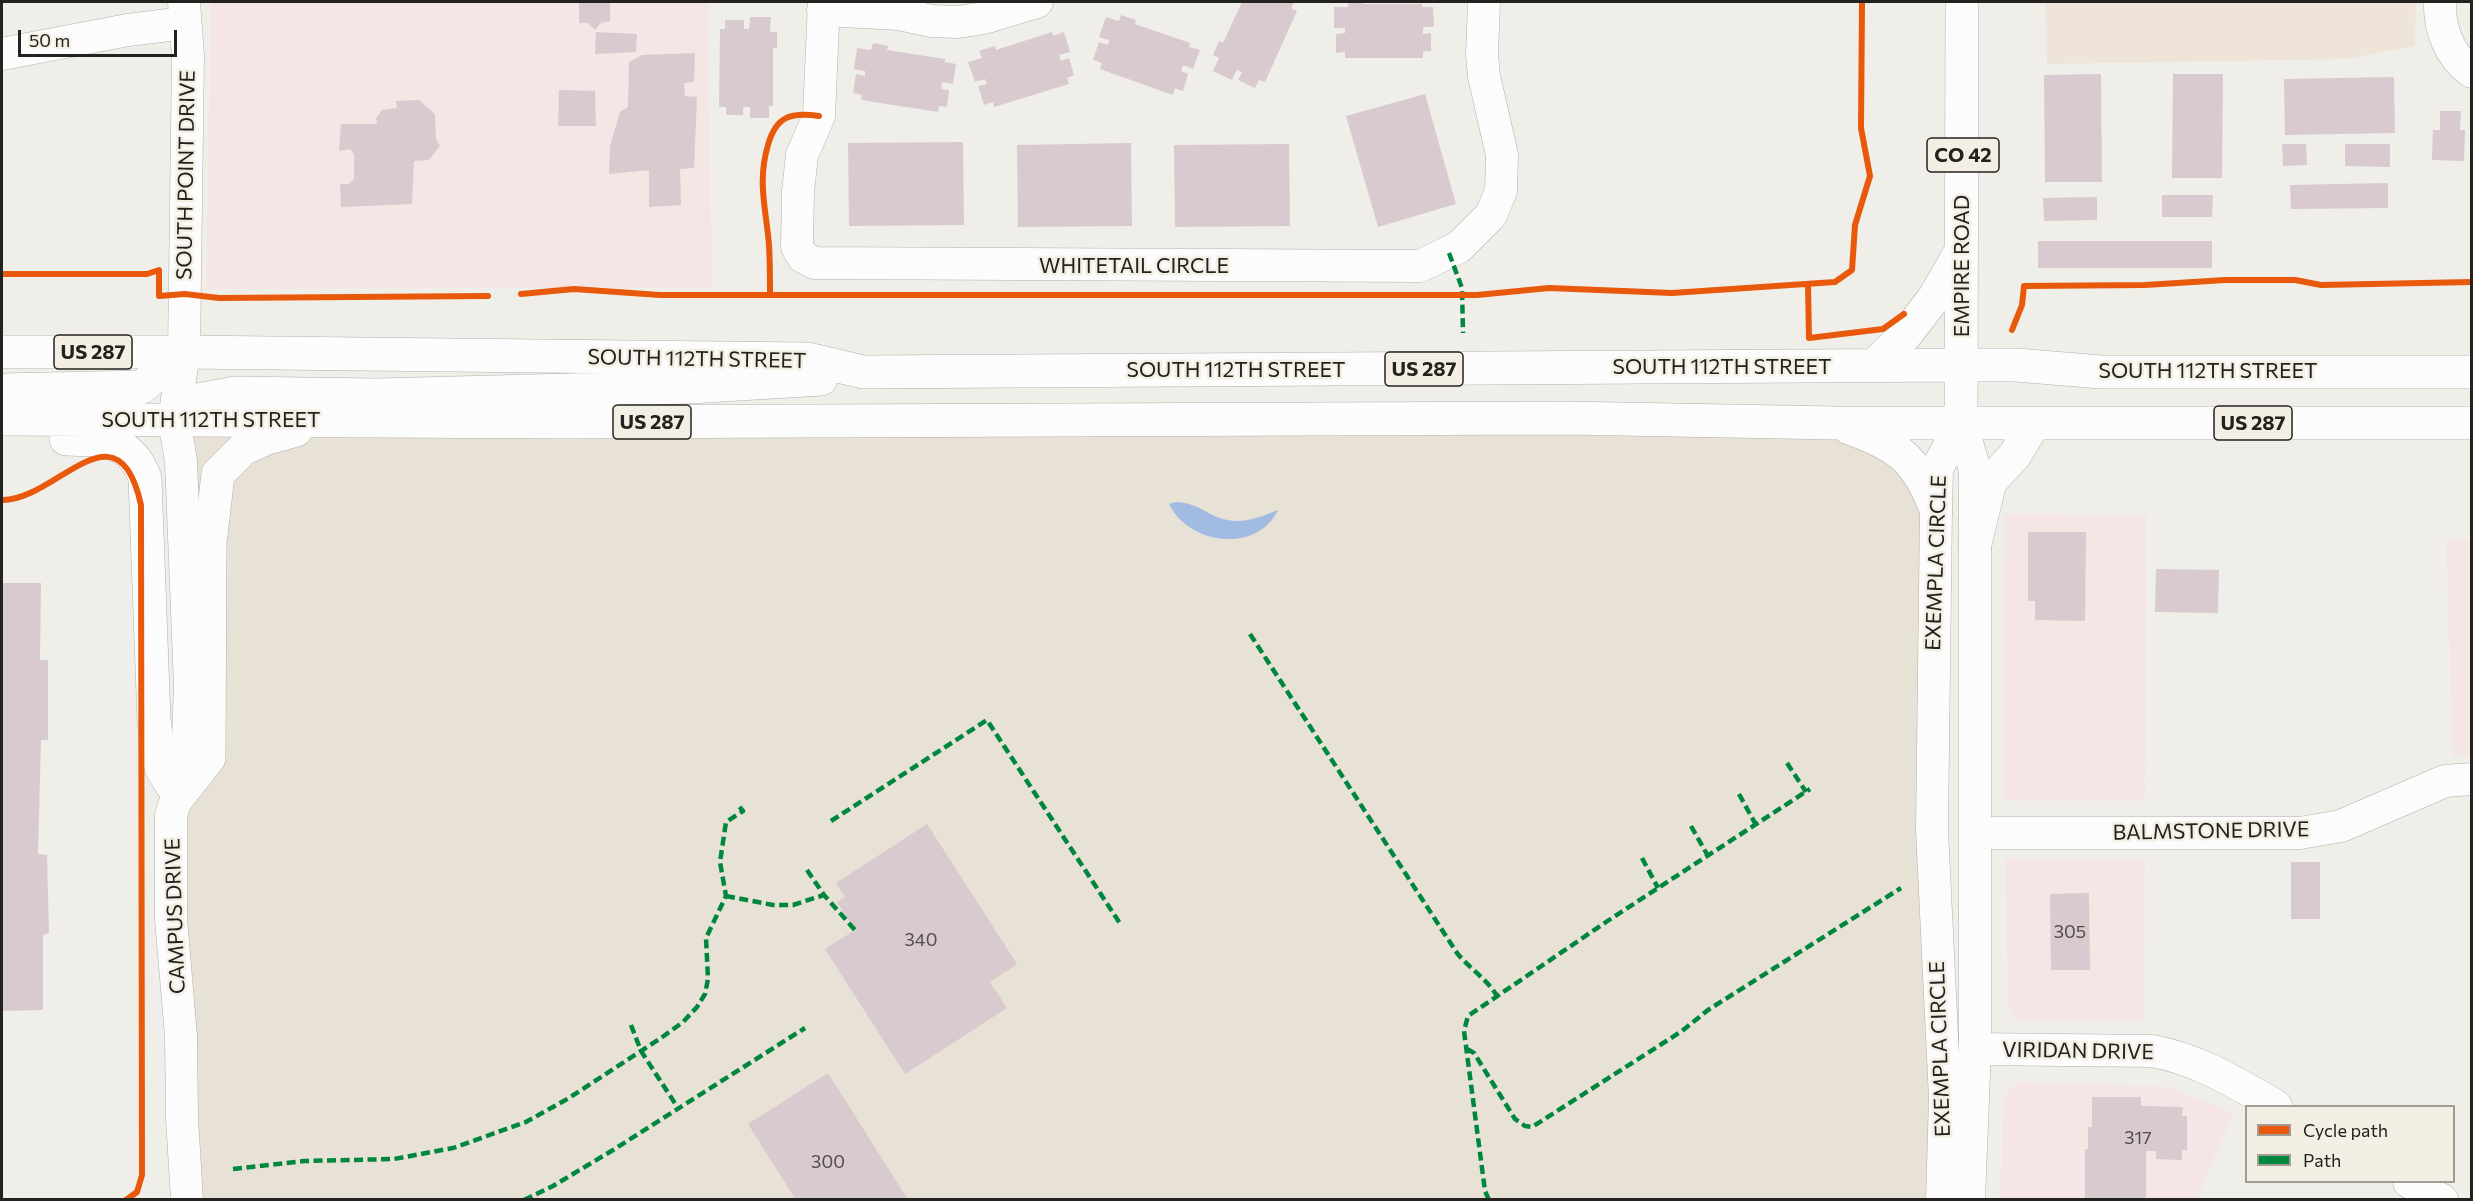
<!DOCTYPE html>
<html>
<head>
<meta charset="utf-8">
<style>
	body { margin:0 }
	#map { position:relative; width:2473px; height:1201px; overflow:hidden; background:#f0eee8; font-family:Commissioner,sans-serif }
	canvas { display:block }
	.frame { position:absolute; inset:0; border:3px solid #24221e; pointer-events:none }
	.legend { position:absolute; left:2245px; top:1105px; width:210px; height:78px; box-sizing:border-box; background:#f4efe4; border:2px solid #a19d95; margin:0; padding:8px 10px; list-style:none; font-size:18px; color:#24221e }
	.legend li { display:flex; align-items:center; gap:12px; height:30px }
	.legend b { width:30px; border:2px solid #a19d95 }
	.scale { position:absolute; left:18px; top:30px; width:159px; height:27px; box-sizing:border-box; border:3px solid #24221e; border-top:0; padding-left:8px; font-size:18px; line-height:21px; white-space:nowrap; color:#24221e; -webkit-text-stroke:4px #f4efe4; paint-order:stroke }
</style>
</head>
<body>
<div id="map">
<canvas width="2473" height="1201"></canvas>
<div class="frame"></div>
<ul class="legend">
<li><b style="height:8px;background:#e8590c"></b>Cycle path</li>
<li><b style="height:8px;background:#00873e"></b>Path</li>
</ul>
<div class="scale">50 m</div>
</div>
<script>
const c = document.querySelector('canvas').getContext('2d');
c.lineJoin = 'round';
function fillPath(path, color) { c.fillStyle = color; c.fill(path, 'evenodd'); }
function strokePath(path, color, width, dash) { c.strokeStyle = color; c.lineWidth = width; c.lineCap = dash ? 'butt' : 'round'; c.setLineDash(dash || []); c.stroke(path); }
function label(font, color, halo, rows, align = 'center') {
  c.font = font + ' Commissioner,sans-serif'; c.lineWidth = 5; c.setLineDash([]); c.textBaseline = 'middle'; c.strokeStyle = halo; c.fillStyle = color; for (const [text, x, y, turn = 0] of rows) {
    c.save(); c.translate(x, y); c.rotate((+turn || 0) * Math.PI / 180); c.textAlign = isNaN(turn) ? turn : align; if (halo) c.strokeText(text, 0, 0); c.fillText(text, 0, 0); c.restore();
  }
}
fillPath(new Path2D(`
	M211,2H707L712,287L206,289Z
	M2005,514L2146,515L2145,801L2003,800Z
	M2471,540V755L2453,756L2446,541Z
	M2005,859L2145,860L2144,1021L2013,1019L2008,1002Z
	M2018,1082L2166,1087L2234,1113L2203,1182L2198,1199L2000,1200L2004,1097Z`), '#f5e5e4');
fillPath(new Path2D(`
	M174,420L1836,423L1921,476L1942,1199H187Z`), '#e7e2d5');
fillPath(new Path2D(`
	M2046,2H2416L2415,46L2346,59L2047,64Z`), '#eee4d7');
fillPath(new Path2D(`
	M1176,502C1193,502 1203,511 1217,517C1239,526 1258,518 1278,510C1257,554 1189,545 1169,504Z`), '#a1bbe2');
fillPath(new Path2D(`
	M579,2H610V21L601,23L595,30L588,23H579Z
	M1242,2H1294L1291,8L1297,11L1265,82L1259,80L1255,88L1238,80L1242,72L1237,70L1232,80L1213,71L1219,58L1213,55L1219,41L1223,43Z
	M1348,2H1363V4H1422V7H1433L1434,27H1423V34L1431,33V51H1423V58H1345V52L1336,53V34L1345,33V28H1334V7H1348Z
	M1121,15L1136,20L1135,24L1190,43L1189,47L1200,50L1193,69L1183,65L1181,71L1188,74L1183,91L1175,88L1173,95L1100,69L1102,63L1093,60L1099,42L1108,45L1109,40L1099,37L1106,17L1119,21Z
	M750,17H771L770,32H777V48H773V106H769V118H750V107H743V115H726V107H719L720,29H725V20H744V29H749Z
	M596,32L637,34L636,52L595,54Z
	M1052,32L1053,36L1064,32L1070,52L1059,55L1061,61L1069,58L1074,75L1067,78L1069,84L994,107L993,102L984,105L978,86L987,84L985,79L975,82L968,62L982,58L979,51L995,46L996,50Z
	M873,43L888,46L887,50L945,59V62L956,64L953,84L942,82L941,89L949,90L947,107L939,106L938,112L861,100L862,95L853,93L856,74L865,76V71L854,69L857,48L871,50Z
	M695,53L694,82L684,83L685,96L697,97L694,168L680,169L681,205L649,207V170L609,174L610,146L620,112L628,107L629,62L642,55Z
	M2101,74L2102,182H2045L2044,75Z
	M2173,74H2223L2222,178H2172Z
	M2394,77L2395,133L2285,135L2284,79Z
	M559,90L595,91L596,126H558Z
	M1425,94L1456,204L1378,227L1346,116Z
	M419,100L435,114L436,139L440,146L429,160L414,161L412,204L341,207L340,184H349L354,179V154L350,149L339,151L341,124H377L376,118L382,110L397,108L396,101Z
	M2440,111H2461L2460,130H2465L2464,161L2432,160L2433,130H2440Z
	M963,142L964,225L849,226L848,143Z
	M1131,143L1132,226L1018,227L1017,145Z
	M1289,144L1290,226L1175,227L1174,145Z
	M2282,144H2306L2307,165L2283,166Z
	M2345,144H2390V167L2345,166Z
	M2388,183V208L2291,209L2290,185Z
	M2162,195H2213L2212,217H2162Z
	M2097,197V220L2044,221L2043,198Z
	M2038,241H2212V268H2038Z
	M2028,532H2086L2085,621L2035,620V601H2028Z
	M2156,569L2219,570L2218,613L2155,612Z
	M2,583H41L40,660H48V740H41L38,854L47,855L49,933L43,935V1010L2,1011Z
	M927,824L1017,964L990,982L1007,1008L905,1074L825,949L855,930L837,902L845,897L836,883Z
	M2291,862H2320V919H2291Z
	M2089,893L2090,970H2051L2050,894Z
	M828,1073L908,1200H796L748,1124Z
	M2092,1097H2141V1106L2183,1107L2182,1116H2187V1150H2182V1160L2156,1159V1151H2146V1200H2085V1149H2088V1127H2092Z`), '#d8cacf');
const minor = new Path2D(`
	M184,2L188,56L184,352L174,420L181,461L190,686L187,766L171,815V919L181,1036L182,1118L187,1200
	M824,2L819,116L802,155L798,192L797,247L803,257L814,263L1420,266L1459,247L1491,215L1501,191L1502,155L1484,76L1482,55L1484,2
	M2440,2C2439,28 2449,56 2472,72
	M823,10L899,14L932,21L958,22L984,18L1037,2
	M2,54L128,30L185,23
	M1961,423L1975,470V1049L1969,1200
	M1976,833H2300L2341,826L2445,781L2472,779
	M1975,1049L2152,1051C2198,1059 2236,1083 2276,1106
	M2409,1182L2442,1200
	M1942,1200L1945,1098L1932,830L1936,510L1937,469L1961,423`);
const major = new Path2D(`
	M2,352H184L808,359L863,372L1962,365H2016L2101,372H2472
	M1874,366L1907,333L1934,298L1961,251
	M2,390L142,387L184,352
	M178,417L198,400L235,393L376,395L689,387L821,379
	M2,419L564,422L1566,418L1836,423H2472
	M1961,423L1962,2
	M1849,428C1898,445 1918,460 1936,510
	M66,439C103,440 130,438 145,478L154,721L161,768L179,796L209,758L210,543L218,474L243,449L267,438L296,430
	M1975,544L1990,482L2015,455L2034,423`);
strokePath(minor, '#b2b0ac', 33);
strokePath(major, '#b2b0ac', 34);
strokePath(minor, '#fdfcfc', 32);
strokePath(major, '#fdfcfc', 33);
strokePath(new Path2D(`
	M1449,253L1462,288L1463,333
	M1250,634L1457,953C1470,969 1487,979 1497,996
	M1787,763L1806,792
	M1739,794L1756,825
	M831,821L987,720L1121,925
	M1691,826L1708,856
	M1642,858L1658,888
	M807,870L824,895L855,930
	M726,896L773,905H793L824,895
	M631,1025L641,1051L678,1108
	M1467,1049L1474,1053L1515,1119L1525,1126L1532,1127L1682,1031L1708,1010L1901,888
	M233,1169L304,1161L394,1159L453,1148L526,1122L569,1098L661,1038L683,1022L697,1007L705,994L708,979L706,938L726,896L720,862L726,822L743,811L738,805
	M524,1200L553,1186L613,1150L805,1028
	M1489,1200L1485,1191L1464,1031L1468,1016L1609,920L1810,789`), '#00873e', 4.5, [9, 4.5]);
strokePath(new Path2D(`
	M2,274H147L159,270V296L185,294L219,298L488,296
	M1808,285L1809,338L1883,329L1904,314
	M521,294L574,289L660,295H1477L1549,288L1672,293L1835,282L1852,270L1855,225L1870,176L1861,128L1862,2
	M770,295C770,279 770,262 769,245C766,208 757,182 768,145C776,116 791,112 819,116
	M2012,330L2022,305L2024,286L2145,285L2225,280H2295L2321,285L2472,282
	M2,500C56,501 118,399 141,505L142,1175L137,1192L126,1200`), '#e8590c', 6);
label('18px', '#514c4a', null, [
	["305",2070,932],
	["340",921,940],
	["317",2138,1138],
	["300",828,1162]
]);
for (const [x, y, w] of [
	[1963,155,72],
	[93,352,78],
	[1424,369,78],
	[652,422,78],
	[2253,423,78]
]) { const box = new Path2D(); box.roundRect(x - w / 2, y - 17, w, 34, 4.5); c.fillStyle = '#f4efe4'; c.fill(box); strokePath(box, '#24221e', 1.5); }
label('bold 20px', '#24221e', null, [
	["CO 42",1963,155],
	["US 287",93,352],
	["US 287",1424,369],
	["US 287",652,422],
	["US 287",2253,423]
]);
label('21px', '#24221e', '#f4efe4', [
	["SOUTH POINT DRIVE",186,175,-89],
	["WHITETAIL CIRCLE",1134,266],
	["EMPIRE ROAD",1962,266,-90],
	["SOUTH 112TH STREET",697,359,1],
	["SOUTH 112TH STREET",1722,367],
	["SOUTH 112TH STREET",1236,370],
	["SOUTH 112TH STREET",2208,371],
	["SOUTH 112TH STREET",211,420],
	["EXEMPLA CIRCLE",1936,563,-88],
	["BALMSTONE DRIVE",2211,831,-1],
	["CAMPUS DRIVE",175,916,-92],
	["EXEMPLA CIRCLE",1940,1049,-92],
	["VIRIDAN DRIVE",2078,1051,1]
]);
</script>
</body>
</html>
